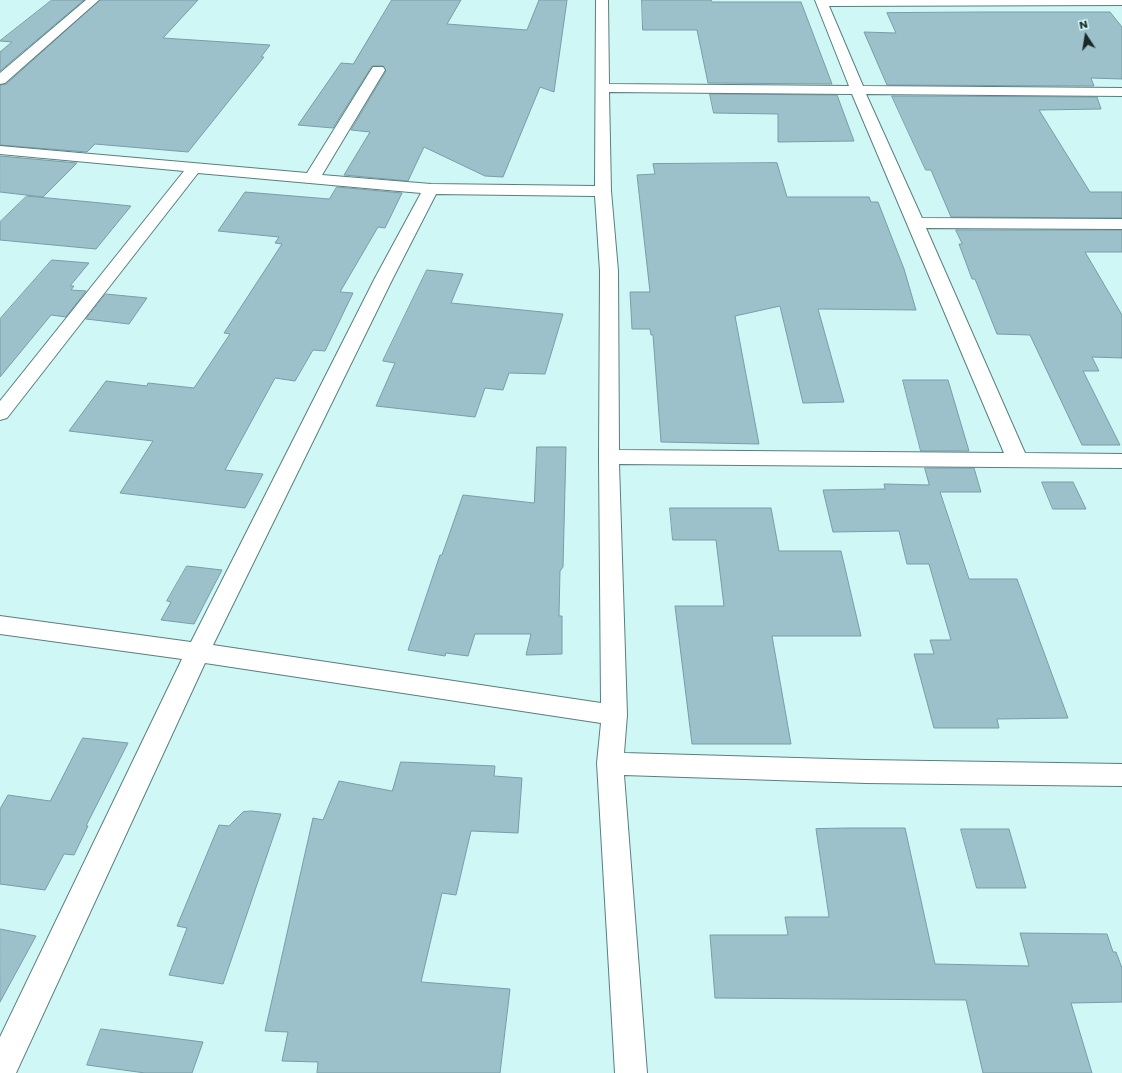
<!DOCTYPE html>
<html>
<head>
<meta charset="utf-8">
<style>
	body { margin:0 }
	#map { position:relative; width:1122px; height:1073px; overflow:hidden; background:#cef7f5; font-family:Poppins,sans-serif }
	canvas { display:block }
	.north { position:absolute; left:1066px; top:16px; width:40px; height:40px; -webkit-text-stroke:3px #cef7f5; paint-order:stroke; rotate:348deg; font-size:11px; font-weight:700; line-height:16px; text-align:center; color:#192928 }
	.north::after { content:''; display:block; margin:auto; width:14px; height:18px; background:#192928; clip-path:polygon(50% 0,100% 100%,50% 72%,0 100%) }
</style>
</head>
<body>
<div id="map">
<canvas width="1122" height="1073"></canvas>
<div class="north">N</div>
</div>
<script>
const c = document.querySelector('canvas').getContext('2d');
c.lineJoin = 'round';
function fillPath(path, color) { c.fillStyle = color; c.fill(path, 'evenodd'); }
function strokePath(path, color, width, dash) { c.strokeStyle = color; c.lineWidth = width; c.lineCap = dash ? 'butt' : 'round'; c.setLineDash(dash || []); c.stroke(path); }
const building = new Path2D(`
	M52,0H84L0,71V52L12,42L0,41Z
	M100,0H198L163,38L270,45L261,57H264L188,152L95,144L87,152L0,145V85L6,84Z
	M392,0H461L447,24L527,30L539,0H567L554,92L540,87L503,177L485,176L424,147L408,181L344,175L370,132L351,130L386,71L383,66H372L333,128L298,125L341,63L353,64Z
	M642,0H711L712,2H801L832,84L708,83L697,30H643Z
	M981,12H1110L1122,27V79L1091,78L1094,86L887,85L864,32L896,33L887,13Z
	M710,94L837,95L854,141L778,142V114L714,113Z
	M892,96L1097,97L1101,109L1039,110L1090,192H1122V218L951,217L931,170H926Z
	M0,156L77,163L43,197L0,192Z
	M777,163L787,197H869L871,202H878L904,269L916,310L818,309L844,402L803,403L780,306L735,316L759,444L661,442L653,335H651L650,329H632L630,292H650L637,175L655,174L653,164Z
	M337,187L402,193L385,228L378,227L340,292L353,293L325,351L313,350L295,381L275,378L225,470L263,474L245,508L120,493L153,441L69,431L106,381L147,386L148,383L194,388L230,334L224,333L282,244L275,243L279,237L218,231L245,192L329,199Z
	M27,196L101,203L131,206L96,249L0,240V222Z
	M956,230H1122V252H1085L1122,315V358L1092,357L1099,371H1083L1120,445H1082L1030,335L997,334L975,279H972L959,244H962Z
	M52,260L89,263L70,286H74L71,290L86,291L66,317L51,315L0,377V319Z
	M427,270L463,274L451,303L563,314L545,374L509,373L503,390L485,388L475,417L376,406L395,363L383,361Z
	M106,294L147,298L129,324L86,319Z
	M903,380H948L969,451H921Z
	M537,447H566L563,567L560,571L559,616H562V654L526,655L531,634H475L468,656L446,653L445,656L408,650L440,555H442L463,495L534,503Z
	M925,468H974L981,492H940L969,579H1017L1068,718L997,719L999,728H934L914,654H934L930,640H951L929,564H907L899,531L833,532L823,490L885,489L884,484L929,485Z
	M1042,482H1073L1086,509H1053Z
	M670,508H771L779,551H841L861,636H772L791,744H692L675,606H724L716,540H673Z
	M187,566L222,570L194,624L161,620L171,602L167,601Z
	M83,738L128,743L86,826H88L74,855L64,854L45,890L0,884V809L8,795L50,801Z
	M401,762L495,766L494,776L522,778L518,833L471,831L456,895L442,893L421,982L510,989L500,1073H317L318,1062L282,1061L288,1032L265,1031L313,818L323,820L339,781L392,791Z
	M251,811L281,814L223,984L169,975L187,928L177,926L219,825L229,826L243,812Z
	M849,828H905L935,964L1029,966L1020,933L1107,934L1113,952H1116L1122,968V1002L1071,1003L1092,1073H983L966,1000L715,998L710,935H788L785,917H829L816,829Z
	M961,829H1009L1026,888H977Z
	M0,929L36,936L0,1002Z
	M101,1029L203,1042L192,1073H145L87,1065Z`);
fillPath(building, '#9cc1cb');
strokePath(building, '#799da7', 1);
const street = new Path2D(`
	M86,0H99L5,83L0,84V73Z
	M596,0H608L609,84L849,86L815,0H1122V5L829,6L863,86L1122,88V96L866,94L922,218L1122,219V229L926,228L1025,453L1122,454V468L619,464L627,715L624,753L866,760L1122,764V786L866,783L624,775L647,1073H615L597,763L601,723L205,663L16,1073H0V1037L182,659L0,634V616L191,642L375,278L421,193L198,173L7,418L0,420V401L184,171L0,154V146L307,173L371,70L373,67H383L385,70L322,175L431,184L595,186ZM609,92L852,94L1004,453L619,450L618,271L611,191ZM436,194L595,196L600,271L599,457L601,703L213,645L393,278Z`);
strokePath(street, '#597f7d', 2);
fillPath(street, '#fff');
</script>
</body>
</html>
